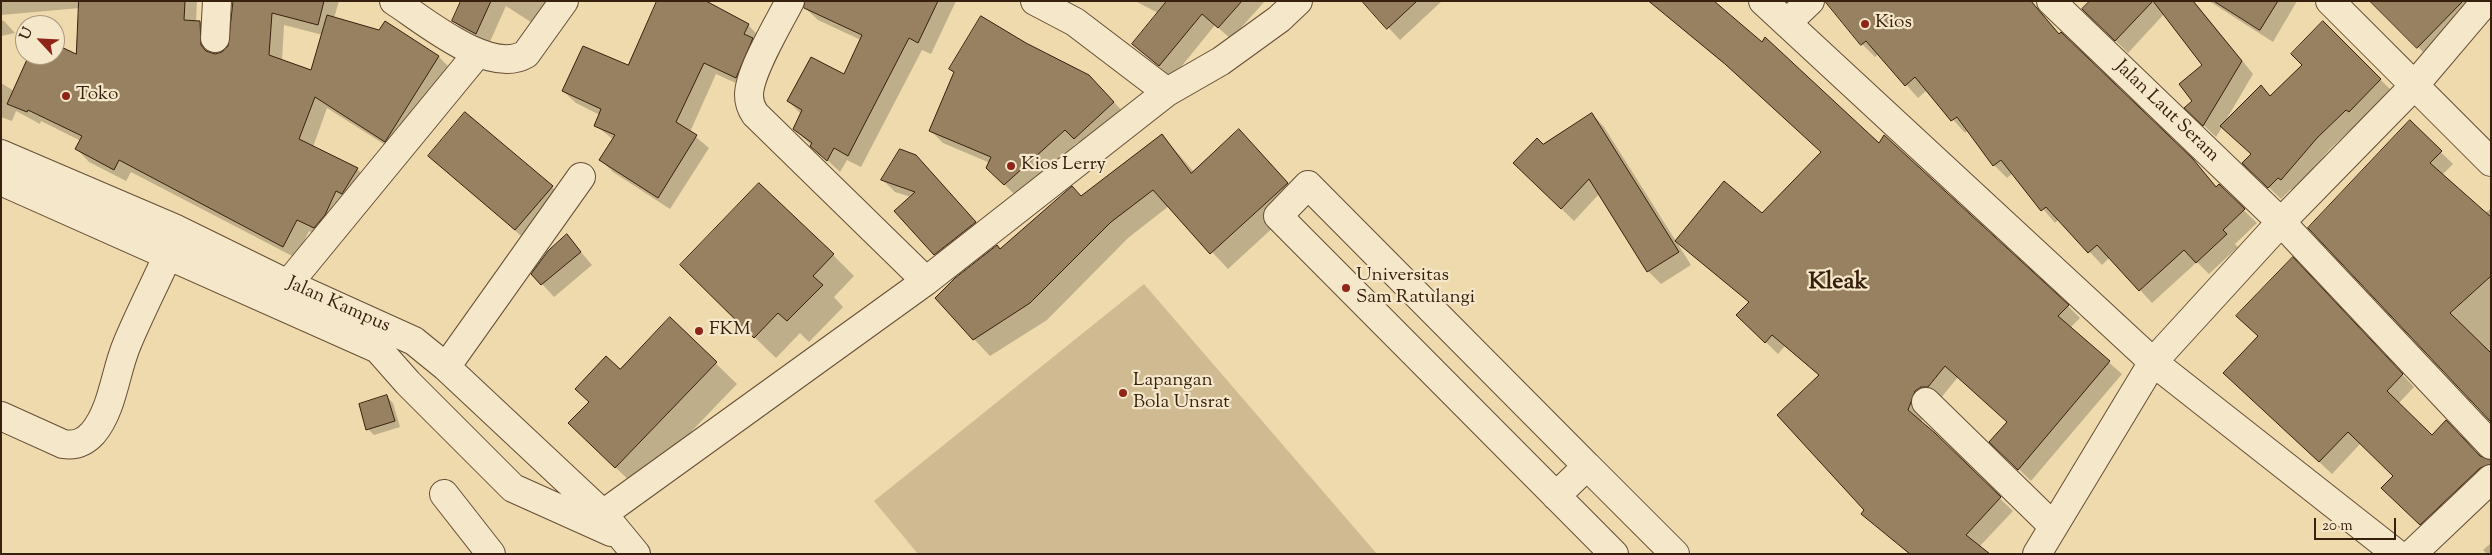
<!DOCTYPE html>
<html>
<head>
<meta charset="utf-8">
<style>
	body { margin:0 }
	#map { position:relative; width:2492px; height:555px; overflow:hidden; background:#efdaad; font-family:"Sorts Mill Goudy",serif }
	canvas { display:block }
	.frame { position:absolute; inset:0; border:2px solid #37200e; pointer-events:none }
	.north { position:absolute; left:15px; top:15px; width:50px; height:50px; box-sizing:border-box; background:#f5e7ca; border:1px solid #a9977f; border-radius:50%; rotate:295deg; font-size:14px; font-weight:700; line-height:20px; text-align:center; color:#37200e }
	.north::after { content:''; display:block; margin:auto; width:18px; height:22px; background:#8f2418; clip-path:polygon(50% 0,100% 100%,50% 72%,0 100%) }
	.scale { position:absolute; left:2314px; top:518px; width:82px; height:22px; box-sizing:border-box; border:2px solid #37200e; border-top:0; padding-left:6px; font-size:15px; line-height:18px; white-space:nowrap; color:#37200e; -webkit-text-stroke:4px #f5e7ca; paint-order:stroke }
</style>
</head>
<body>
<div id="map">
<canvas width="2492" height="555"></canvas>
<div class="frame"></div>
<div class="north">U</div>
<div class="scale">20 m</div>
</div>
<script>
const c = document.querySelector('canvas').getContext('2d');
c.lineJoin = 'round';
function fillPath(path, color) { c.fillStyle = color; c.fill(path, 'evenodd'); }
function strokePath(path, color, width, dash) { c.strokeStyle = color; c.lineWidth = width; c.lineCap = dash ? 'butt' : 'round'; c.setLineDash(dash || []); c.stroke(path); }
function label(font, color, halo, rows, align = 'center') {
  c.font = font + ' "Sorts Mill Goudy",serif'; c.lineWidth = 4.5; c.setLineDash([]); c.textBaseline = 'middle'; c.strokeStyle = halo; c.fillStyle = color; for (const [text, x, y, turn = 0] of rows) {
    c.save(); c.translate(x, y); c.rotate((+turn || 0) * Math.PI / 180); c.textAlign = isNaN(turn) ? turn : align; if (halo) c.strokeText(text, 0, 0); c.fillText(text, 0, 0); c.restore();
  }
}
fillPath(new Path2D(`
	M1144,284L1377,554H918L874,501Z`), '#d0ba92');
fillPath(new Path2D(`
	M1,1H197L196,22H200L212,35L211,51L214,55L222,53L229,47L234,1H339L334,18L379,32L385,23L439,57L451,69L398,153L327,108L313,147L357,169L370,181L326,240L309,231L296,258L131,172L126,181L89,162L77,149L81,141L41,121L40,124L16,111L12,121L1,117V83L14,91L30,55H55V45L77,56L80,8L1,15ZM284,25L323,35L311,71L282,60Z
	M463,1H567L540,28L506,6L488,46L466,33L454,21Z
	M807,1H956L931,54L922,50L861,167L847,160L840,172L794,129L800,113L788,101L845,76L861,40L818,20L805,8Z
	M1135,1H1265L1231,39L1215,25L1172,78L1133,44L1158,13Z
	M1364,1H1442L1400,40Z
	M1648,1H1712L2068,306L2080,318L2070,328L2122,374L2031,481L1991,442L2008,422L1958,377L1940,399L1923,410V419L1920,422L2013,511L1979,547L1988,554H1909L1863,514L1866,510L1820,376L1785,346L1778,354L1738,315L1750,303L1677,241L1762,214L1822,152L1739,76Z
	M1826,1H2031L2060,35L2192,160L2217,188L2219,186L2257,223L2235,244L2238,247L2209,274L2197,262L2152,303L2110,257L2102,265L2059,219L2055,223L2013,173L2007,178L1994,165L1968,130L1965,133L1927,90L1918,98L1879,54L1875,57L1862,44Z
	M2092,1H2194L2253,74L2226,120L2261,86L2271,97L2304,65L2323,23L2393,92L2362,123L2360,121L2329,150L2294,191L2291,189L2281,199L2243,163L2252,154L2222,127L2216,137L2186,108L2194,101L2203,66L2164,14L2128,53L2084,9Z
	M2209,1H2297L2273,42Z
	M2392,1H2479L2430,59L2382,11Z
	M1,20L4,21L15,33L1,36Z
	M748,25L760,37L749,89L716,74L690,132L709,148L670,209L613,172L601,160L614,140L595,125L600,115L576,103L563,91Z
	M950,69L1101,88L1126,115L1087,151L1078,142L1017,197L1000,180L990,163L943,143L931,131L955,73Z
	M1592,114L1604,127L1691,265L1661,284L1648,271L1600,193L1574,221L1527,175L1543,145Z
	M2410,122L2453,164L2442,175L2484,213L2491,209V421L2310,228Z
	M1162,135L1194,172L1255,147L1303,200L1228,269L1169,206L1128,238L1047,320L990,356L974,339L1000,251L1081,197Z
	M430,156L552,187L564,200L528,242Z
	M916,156L987,235L947,266L935,254L911,197L895,192L883,180Z
	M567,236L592,265L554,297L533,274Z
	M833,255L854,276L834,297L843,307L809,342L800,333L776,358L702,286Z
	M2305,271L2414,387L2398,404L2432,437L2446,422L2491,467L2433,536L2395,500V476L2361,443L2332,474L2237,385L2259,337Z
	M670,319L737,384L637,488L591,444L620,371Z
	M387,397L393,403L400,427L374,435L368,429Z
	M2491,543V554H2487L2483,550Z`), '#0003');
const building = new Path2D(`
	M79,1H185L184,20L200,21L201,45L206,51L215,54L222,52L228,46L233,1H324L318,25L272,13L269,55L311,70L327,15L379,30L385,21L439,56L385,142L315,97L299,139L358,168L342,194L336,191L325,215L314,228L297,220L283,247L119,160L114,170L75,149L82,136L28,110L27,112L7,104L29,55H55V44L76,54Z
	M461,1H491L476,34L452,21Z
	M657,1H706L749,24L744,34L753,38L736,78L704,63L676,122L697,135L658,198L599,160L615,135L594,126L601,109L562,91L583,46L628,65Z
	M805,1H938L918,43L909,38L848,156L834,148L827,161L810,146L812,143L793,129L802,110L787,101L811,57L844,74L862,35L804,8Z
	M1167,1H1242L1218,28L1202,14L1159,66L1132,44Z
	M1362,1H1417L1387,29Z
	M1649,1H1714L1762,42L1765,37L1879,143L1884,135L2069,305L2058,316L2110,361L2018,470L1989,442L2007,422L1945,366L1928,387H1921L1915,391L1908,410L1935,433L2001,497L1966,535L1990,554H1910L1861,514L1864,510L1777,415L1819,375L1772,335L1765,343L1736,315L1749,302L1675,241L1724,181L1762,213L1821,152L1725,64Z
	M1825,1H2031L2059,34L2061,32L2193,159L2216,187L2219,184L2245,209L2223,230L2227,234L2196,263L2184,250L2139,291L2097,245L2088,253L2046,207L2041,211L2001,160L1993,166L1957,117L1951,121L1915,77L1905,86L1866,41L1861,45Z
	M2090,1H2193L2242,61L2203,126L2184,108L2192,101L2179,84L2202,65L2153,1L2115,41L2082,9Z
	M2214,1H2278L2260,30Z
	M2370,1H2463L2417,48Z
	M981,16L1026,43L1089,75L1114,102L1074,139L1065,130L1004,185L986,168L991,157L929,131L954,72L949,69Z
	M2323,21L2381,79L2349,112L2346,110L2317,138L2281,180L2278,178L2268,188L2242,163L2251,154L2220,126L2261,85L2270,96L2302,65L2291,54Z
	M465,112L553,186L515,230L428,156Z
	M1592,113L1679,252L1647,272L1589,179L1561,209L1513,163L1537,138L1543,144Z
	M2410,120L2442,151L2430,163L2491,217V276L2450,313L2491,353V422L2308,228Z
	M1239,129L1288,183L1210,254L1153,190L1111,222L1030,303L973,340L935,298L955,278L997,245L1000,249L1072,186L1081,196L1162,134L1191,173Z
	M900,149L916,155L976,222L934,255L894,211L915,192L881,180Z
	M759,183L834,254L813,276L823,285L787,321L778,313L754,338L680,265Z
	M567,234L581,252L541,285L531,274L548,251Z
	M2293,257L2403,374L2387,391L2432,435L2446,420L2480,456L2491,460V464L2480,468L2420,525L2381,488L2393,476L2348,432L2319,462L2223,373L2258,336L2236,316Z
	M670,317L717,362L615,468L568,423L589,402L575,389L606,356L620,369Z
	M387,395L395,421L366,430L359,404Z`);
fillPath(building, '#978161');
strokePath(building, '#37200e', 1);
const minor = new Path2D(`
	M394,1C425,21 490,76 526,54L564,1
	M790,1C779,23 749,72 749,95C749,102 751,108 755,114L926,281
	M1035,1L1075,22L1167,92
	M1763,1L2153,362L2397,554
	M2051,1L2281,222L2491,445
	M2330,1L2491,162
	M1787,23L1810,1
	M215,38L217,1
	M1,154L174,228L288,284L414,341L446,367L603,514L636,554
	M1,181L378,349L408,383L513,488L611,532
	M288,284L477,54
	M446,367L581,177
	M1926,402L2053,526
	M1,416L63,444C75,446 84,443 93,433C113,409 115,372 127,344C139,315 154,286 167,257
	M1587,466L1675,554
	M444,494L491,554
	M1556,496L1587,466L1308,185L1278,216C1390,329 1502,441 1614,554
	M603,514L926,281L1167,92L1221,61L1279,19L1298,1
	M2037,554L2153,362L2281,222L2413,87L2486,1
	M2412,554L2491,479`);
strokePath(minor, '#654e36', 30);
strokePath(minor, '#f5e7ca', 28);
for (const [x, y, r, color] of [
	[1865,24,5,"#8f2418"],
	[66,96,5,"#8f2418"],
	[1011,166,5,"#8f2418"],
	[1346,288,5,"#8f2418"],
	[699,331,5,"#8f2418"],
	[1123,393,5,"#8f2418"]
]) { const dot = new Path2D(); dot.arc(x, y, r, 0, 2 * Math.PI); c.fillStyle = color; c.fill(dot); strokePath(dot, '#f5e7ca', 2); }
label('19px', '#37200e', '#f5e7ca', [
	["Kios",1875,24],
	["Toko",76,96],
	["Kios Lerry",1021,166],
	["Universitas",1356,277],
	["Sam Ratulangi",1356,299],
	["FKM",709,331],
	["Lapangan",1133,382],
	["Bola Unsrat",1133,404]
], 'left');
label('19px', '#37200e', '#f5e7ca', [
	["Jalan Laut Seram",2166,112,44],
	["Jalan Kampus",338,306,24]
]);
label('bold 24px', '#37200e', '#f5e7ca', [
	["Kleak",1838,284]
]);
</script>
</body>
</html>
